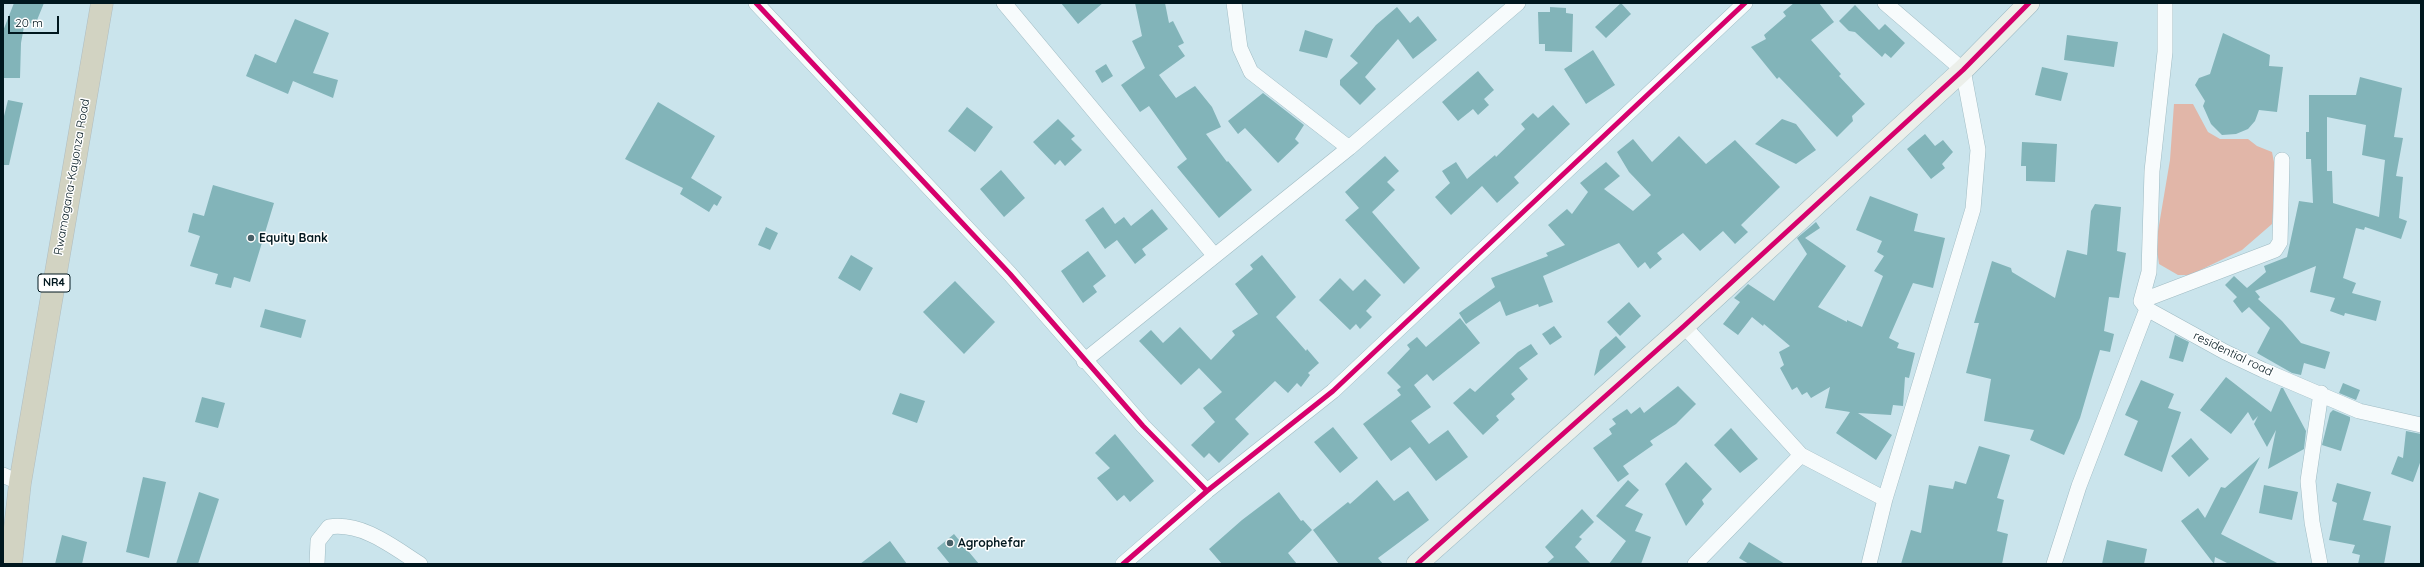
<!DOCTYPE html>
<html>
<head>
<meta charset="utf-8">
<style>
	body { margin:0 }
	#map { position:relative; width:2424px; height:567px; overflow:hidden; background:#cae4ec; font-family:Quicksand,sans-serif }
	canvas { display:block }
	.frame { position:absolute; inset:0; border:4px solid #00171e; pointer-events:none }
	.scale { position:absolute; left:8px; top:16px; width:51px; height:18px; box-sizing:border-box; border:2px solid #00171e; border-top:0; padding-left:5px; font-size:12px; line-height:14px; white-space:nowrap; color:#00171e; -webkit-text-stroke:3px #fff; paint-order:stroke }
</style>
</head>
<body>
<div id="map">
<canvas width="2424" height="567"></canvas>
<div class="frame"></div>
<div class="scale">20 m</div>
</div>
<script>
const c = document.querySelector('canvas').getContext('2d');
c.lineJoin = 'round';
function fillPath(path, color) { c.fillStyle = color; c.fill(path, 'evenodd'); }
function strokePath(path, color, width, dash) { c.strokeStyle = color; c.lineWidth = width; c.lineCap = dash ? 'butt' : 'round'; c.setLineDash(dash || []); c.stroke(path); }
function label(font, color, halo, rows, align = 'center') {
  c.font = font + ' Quicksand,sans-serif'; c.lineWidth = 3; c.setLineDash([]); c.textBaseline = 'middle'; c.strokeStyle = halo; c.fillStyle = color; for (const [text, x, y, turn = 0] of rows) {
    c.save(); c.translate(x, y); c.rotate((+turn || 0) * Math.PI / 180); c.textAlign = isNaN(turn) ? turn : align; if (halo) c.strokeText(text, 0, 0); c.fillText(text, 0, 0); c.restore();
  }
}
fillPath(new Path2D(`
	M2174,104H2193L2208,132L2220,139H2248L2257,146L2272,152L2276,172L2272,224L2242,250L2190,275H2178L2159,264L2156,243L2170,160Z`), '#e1b6a8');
fillPath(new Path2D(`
	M14,3H44L35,25L25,21L21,43L20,78H3V31Z
	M1061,3H1103L1078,24Z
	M1135,3H1165L1169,23L1173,21L1184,43L1178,46L1185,56L1159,75L1176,98L1195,86L1212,107L1221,127L1206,134L1227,162L1228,161L1252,190L1219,218L1177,167L1187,159L1149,106L1140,112L1121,85L1145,68L1132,41L1142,36Z
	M1621,3L1631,14L1606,38L1595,27Z
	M1794,3H1819L1834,22L1811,40L1841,74L1839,76L1865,104L1852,116L1853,121L1837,137L1779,77L1777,79L1751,47L1766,39L1764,35L1786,16L1783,12Z
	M1855,5L1879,30L1885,24L1905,43L1891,58L1885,53L1882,57L1855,32L1849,31L1839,21Z
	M1397,7L1410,23L1418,16L1437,40L1413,59L1398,39L1365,77L1376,89L1360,105L1340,85V80L1358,63L1350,56L1376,25Z
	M1550,7L1566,8V13L1573,14L1572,52L1545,51V44H1539L1538,12H1550Z
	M295,19L329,33L313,73L338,80L333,98L293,81L288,94L246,76L255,54L276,63Z
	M1305,30L1333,39L1327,58L1299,51Z
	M2223,33L2270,55L2269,66L2283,67L2277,112L2259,110L2255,121L2248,129L2236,134L2222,135L2211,124L2203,106L2205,101L2195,85L2199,78L2210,74Z
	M2067,35L2118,42L2114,67L2064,60Z
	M1593,50L1615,85L1586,104L1564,69Z
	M1106,64L1113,76L1102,83L1095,71Z
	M2042,67L2068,73L2061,101L2035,95Z
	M1478,71L1494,90L1484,99L1489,105L1478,115L1473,109L1458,121L1442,102Z
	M2360,77L2402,88L2394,137L2403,138L2396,176L2403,177L2399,218L2407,221L2401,239L2365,227L2364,230L2356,228L2343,278L2356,283L2352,293L2381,301L2376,321L2345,313L2344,316L2330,311L2335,298L2310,292L2316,266L2255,291L2260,297L2258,299L2282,321L2301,343L2330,352L2325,369L2304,363L2301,375L2292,373L2257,353L2270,328L2249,307L2242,313L2233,301L2237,297L2225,285L2234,276L2247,288L2266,272L2264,266L2287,257L2299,201L2313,203L2311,159H2306V132H2309V95H2356ZM2327,117L2366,125L2362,155L2385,160L2379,217L2333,203L2332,171H2327Z
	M1263,93L1304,125L1295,139L1299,143L1278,163L1245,128L1238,134L1228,121Z
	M8,100L23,103L9,165H3V120Z
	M658,102L715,136L691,178L722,197L717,206L714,204L709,212L680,194L683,188L625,159Z
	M1553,105L1570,124L1514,177L1519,183L1497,203L1482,186L1451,215L1435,197L1450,183L1442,171L1456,162L1467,179L1495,155L1496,157L1525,129L1521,124L1533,113L1538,118Z
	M967,107L993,127L975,152L948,131Z
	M1058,119L1075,136L1071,139L1082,150L1065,166L1060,160L1055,165L1033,142Z
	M1782,119L1796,124L1816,150L1796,164L1755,144Z
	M1925,134L1935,146L1943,140L1953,152L1942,164L1945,168L1931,179L1907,149Z
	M1679,136L1706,164L1735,140L1780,187L1741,225L1748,232L1735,244L1723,231L1700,251L1683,233L1657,253L1662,259L1650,269L1645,262L1638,268L1619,243L1543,276L1553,302L1539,307L1538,304L1506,316L1500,301L1466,324L1459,313L1495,287L1491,278L1548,256L1546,253L1565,245L1548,225L1567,209L1572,214L1588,192L1580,183L1606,162L1620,176L1604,189L1633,211L1651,195L1629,172L1617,152L1633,139L1652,162Z
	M2022,142L2057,144L2055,182L2026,181V166H2021Z
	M1385,156L1399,171L1387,182L1395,190L1372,212L1420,268L1404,284L1345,220L1359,208L1345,192Z
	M1001,170L1025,198L1004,217L980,189Z
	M213,185L274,203L250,282L234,277L231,288L215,284L218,274L190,266L200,236L188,232L193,213L204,216Z
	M1870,196L1918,214L1914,231L1945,238L1933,288L1913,283L1889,338L1899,343L1897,348L1915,353L1909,378L1905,377L1903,406L1893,405L1891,415L1858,413L1892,435L1876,460L1836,433L1850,412L1825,408L1830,387L1811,398L1807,392L1802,395L1797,387L1792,390L1780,368L1784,365L1779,352L1790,346L1764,324L1763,326L1752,317L1738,335L1723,324L1740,302L1734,298L1748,284L1774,301L1807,254L1797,238L1816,222L1820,228L1805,238L1846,266L1818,307L1847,322V320L1862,327L1883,276L1874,271L1884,256L1877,252L1882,241L1856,230Z
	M2095,204L2121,207L2117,251L2126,253L2119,298L2109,297L2104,331L2114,334L2110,352L2100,350L2080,418L2064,455L2030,440L2034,430L1984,421L1991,379L1966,373L1979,323H1974L1992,261L2011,268L2012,272L2055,298L2067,250L2087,255L2091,211Z
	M1103,207L1115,224L1124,217L1131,226L1152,209L1168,229L1142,249L1146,255L1135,264L1117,240L1105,249L1085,220Z
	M766,227L778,233L770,250L758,245Z
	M1088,251L1106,276L1093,286L1097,292L1083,303L1061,271Z
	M851,255L873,268L860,291L838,278Z
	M1262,255L1296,297L1276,317L1306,351L1307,349L1319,363L1308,373L1310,375L1301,387L1297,383L1288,393L1275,381L1235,419L1249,434L1219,463L1209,453L1204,458L1191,445L1215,422L1203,408L1222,392L1199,368L1181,385L1139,341L1151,330L1163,343L1180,327L1211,360L1235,335L1232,331L1258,314L1235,284L1253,269L1250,265Z
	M1340,278L1353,291L1365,279L1381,295L1366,311L1372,317L1360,329L1356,324L1350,330L1319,300Z
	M955,281L995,322L964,354L923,312Z
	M1629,302L1641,316L1620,336L1607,322Z
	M265,309L306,320L301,338L260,327Z
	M1460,318L1480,343L1433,381L1427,374L1414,385L1431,407L1411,421L1429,444L1448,430L1468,457L1436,481L1410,447L1391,461L1363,424L1401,395L1397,390L1401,387L1387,373L1410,349L1407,345L1417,337L1426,347Z
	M1554,326L1562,337L1550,345L1542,334Z
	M2175,335L2189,342L2183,362L2169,358Z
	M1616,336L1626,347L1594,376L1600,350Z
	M1531,344L1538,354L1519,368L1528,379L1511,394L1515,399L1496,416L1499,420L1483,435L1453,403L1470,388L1475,392L1518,352Z
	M2226,377L2271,412L2281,388H2283L2306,431L2304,449L2268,469L2276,430L2267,447L2254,424L2258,416L2253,421L2248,412L2231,434L2200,410Z
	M2141,380L2174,394L2168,408L2181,412L2162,472L2124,455L2138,421L2125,415Z
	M2343,383L2360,390L2356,400L2339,393Z
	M1678,386L1696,404L1676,424L1650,441L1653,445L1623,466L1629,474L1618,482L1593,448L1612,434L1609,429L1616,424L1612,419L1627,409L1631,414L1640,407L1644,413Z
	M900,393L925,401L917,423L892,414Z
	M202,397L225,403L218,428L195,422Z
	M2333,410L2350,417V420L2341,451L2322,445L2330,413Z
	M1333,427L1358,458L1340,473L1314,442Z
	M1731,428L1758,459L1740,473L1714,445Z
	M2406,431L2421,434V460L2413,482L2391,474L2398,456L2403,458Z
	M1115,434L1154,481L1130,502L1124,495L1117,501L1097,478L1110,468L1095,453Z
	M2191,438L2209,459L2189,477L2171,456Z
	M1979,446L2010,455L1997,498L2004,500L1997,531L2008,534L2002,564H1901L1911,530L1921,533L1929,485L1953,489L1955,481L1966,484Z
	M2260,457L2221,534L2279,564H2229L2215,557L2214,564L2181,521L2198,508L2205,518L2221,487L2225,488Z
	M1686,462L1712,489L1702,500L1704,504L1686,526L1665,484Z
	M143,477L166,482L149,558L126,552Z
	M1377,480L1394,501L1408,491L1429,520L1378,558L1383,564H1339L1313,530L1348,502L1350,504Z
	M1628,480L1639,490L1625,506L1643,514L1635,531L1651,537L1641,564H1609L1626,541L1596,516Z
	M2337,483L2371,492L2363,520L2391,526L2384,564H2358L2360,555L2352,553L2355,545L2329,540L2337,503L2332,501Z
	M2264,485L2298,492L2292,520L2259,513Z
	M199,492L219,499L198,564H176Z
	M1279,492L1301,521L1303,520L1312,530L1288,553L1297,564H1222L1209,549L1242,520Z
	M1582,509L1594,522L1579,537L1582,539L1575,547L1591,564H1546L1554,557L1545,547Z
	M954,534L979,564H950L937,548Z
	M62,535L87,542L82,564H55Z
	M2107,540L2147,549L2144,564H2102Z
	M890,541L907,564H860Z
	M1749,542L1785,564H1749L1739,558Z`), '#82b4b9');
const street = new Path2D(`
	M756,3L1010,274L1143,426L1207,491L1123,564
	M1004,3L1214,255
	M1234,3L1240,48L1251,72L1349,148
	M2141,301L2275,250L2280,242L2282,160
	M2147,309L2225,352L2263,370L2359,411L2421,425
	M1684,326L1801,455L1885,499
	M1084,361L1349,148L1518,3
	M3,475L20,483
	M1207,491L1333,391L1745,3
	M317,564L318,541L329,527C363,522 393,547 420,564
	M1695,564L1801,455
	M1869,564L1885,499L1973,209L1978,150L1963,70L1885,3
	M2054,564L2079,486L2147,309L2141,301L2149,272L2152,171L2165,52V3
	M2320,564L2312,522L2308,481L2321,393`);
const secondary = new Path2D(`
	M1417,564L1684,326L1963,70L2029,3`);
const highway = new Path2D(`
	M11,564L20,483L102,3`);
strokePath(street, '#9fbbc3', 16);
strokePath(secondary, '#9fbbc3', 22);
strokePath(highway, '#b0bec2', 23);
strokePath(street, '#f7fbfc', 15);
strokePath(secondary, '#ecefea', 21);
strokePath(highway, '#d2d3c2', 22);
strokePath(new Path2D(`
	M756,3L1010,274L1143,426L1207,491L1123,564
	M1207,491L1333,391L1745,3
	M1417,564L1684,326L1963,70L2029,3`), '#d6006c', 5);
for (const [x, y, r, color] of [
	[251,238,4,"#475f66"],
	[950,543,4,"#475f66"]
]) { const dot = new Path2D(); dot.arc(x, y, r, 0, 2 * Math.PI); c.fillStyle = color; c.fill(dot); strokePath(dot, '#fff', 1.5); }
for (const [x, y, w] of [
	[54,283,32]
]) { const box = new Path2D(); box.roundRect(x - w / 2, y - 9, w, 18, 3); c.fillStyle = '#fff'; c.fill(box); strokePath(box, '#00171e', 1); }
label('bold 11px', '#00171e', null, [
	["NR4",54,283]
]);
label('12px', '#00171e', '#fff', [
	["Rwamagana-Kayonza Road",72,177,-80],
	["residential road",2233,354,26]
]);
label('bold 12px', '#00171e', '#fff', [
	["Equity Bank",259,238],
	["Agrophefar",958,543]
], 'left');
</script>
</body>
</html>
